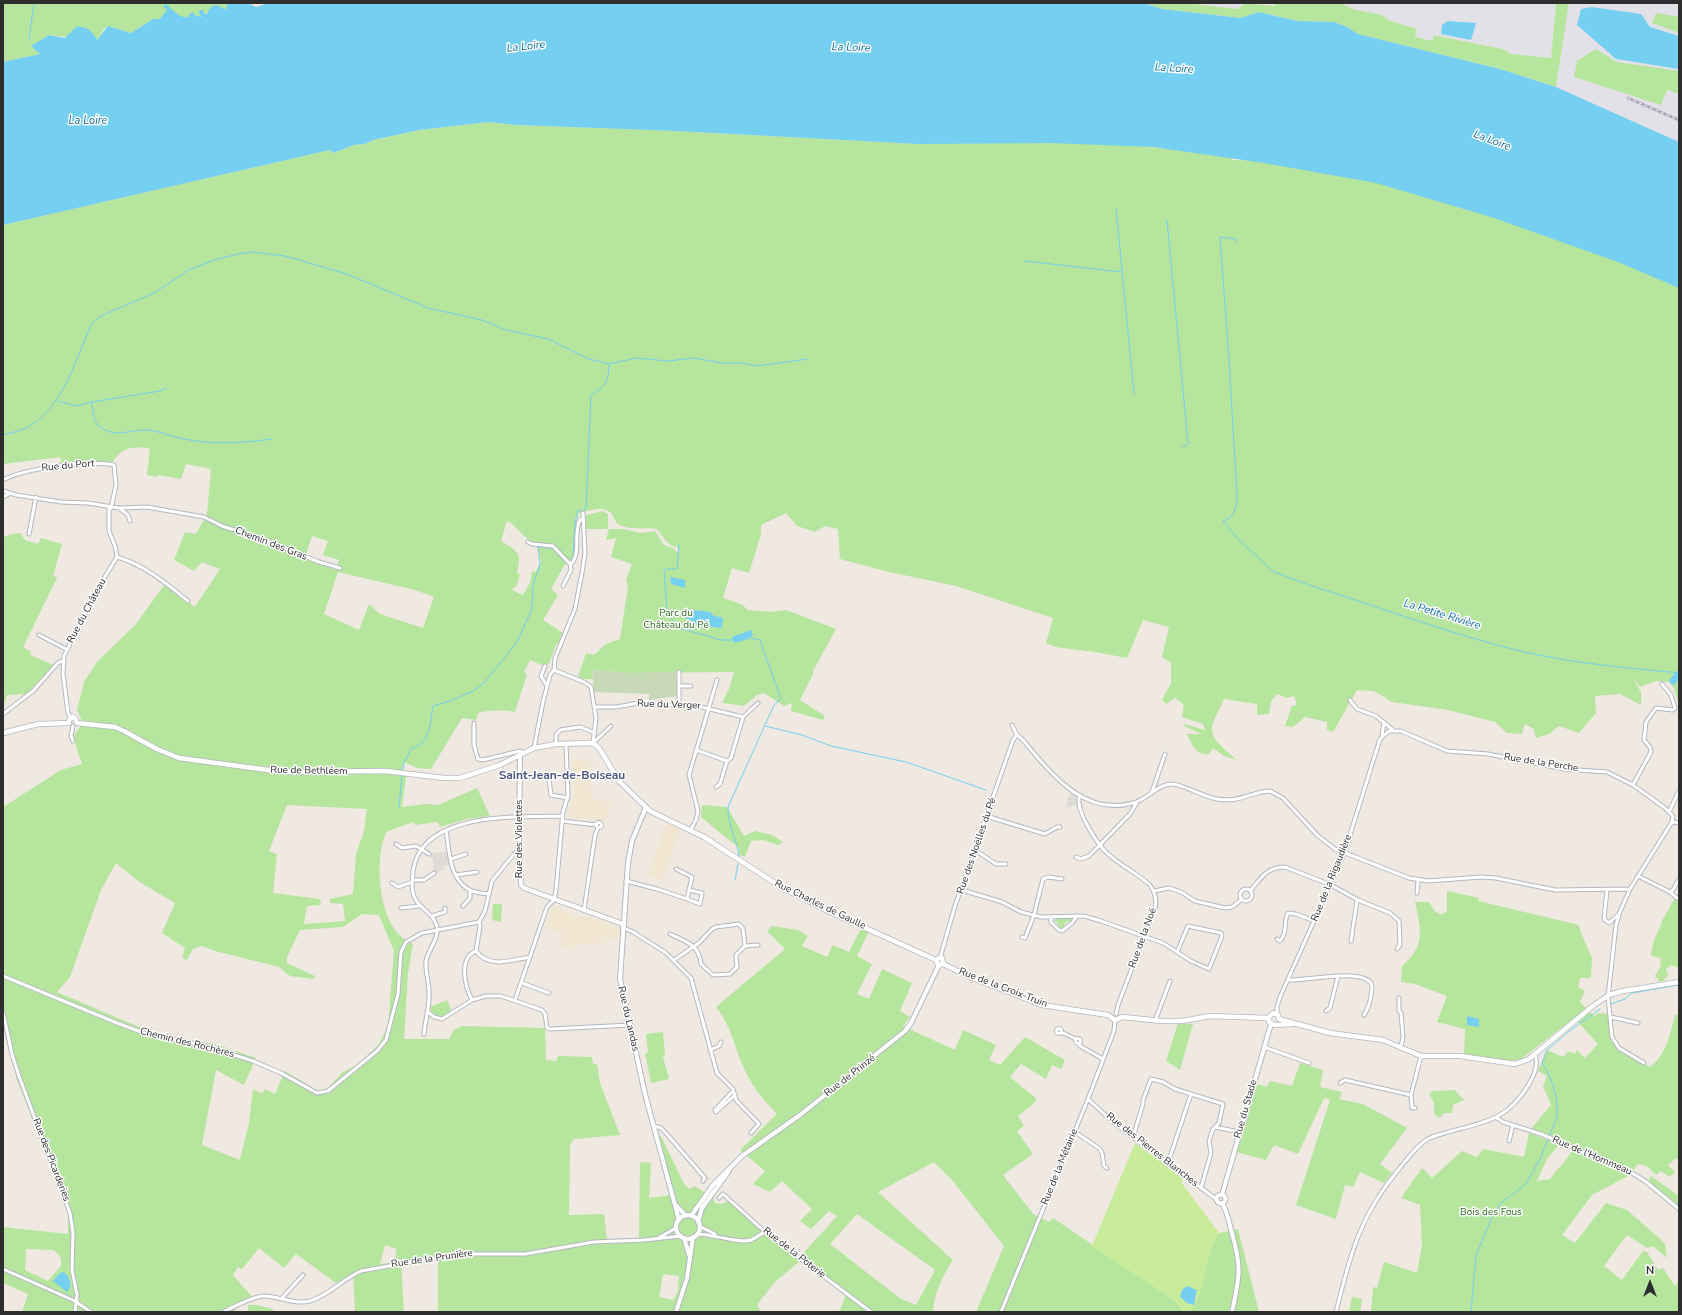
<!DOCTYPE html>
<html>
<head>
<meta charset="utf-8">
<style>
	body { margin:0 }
	#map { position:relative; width:1682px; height:1315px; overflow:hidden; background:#efe9e1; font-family:"Nunito Sans",sans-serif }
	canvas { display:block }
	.frame { position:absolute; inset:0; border:4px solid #2e2e2e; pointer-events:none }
	.north { position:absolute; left:1630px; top:1263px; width:40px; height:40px; -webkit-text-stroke:3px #fff; paint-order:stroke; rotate:0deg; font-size:11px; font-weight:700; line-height:16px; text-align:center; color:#2e2e2e }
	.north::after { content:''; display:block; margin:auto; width:14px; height:18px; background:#2e2e2e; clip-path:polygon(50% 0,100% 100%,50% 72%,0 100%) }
</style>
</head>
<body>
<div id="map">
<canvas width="1682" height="1315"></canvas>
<div class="frame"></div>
<div class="north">N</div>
</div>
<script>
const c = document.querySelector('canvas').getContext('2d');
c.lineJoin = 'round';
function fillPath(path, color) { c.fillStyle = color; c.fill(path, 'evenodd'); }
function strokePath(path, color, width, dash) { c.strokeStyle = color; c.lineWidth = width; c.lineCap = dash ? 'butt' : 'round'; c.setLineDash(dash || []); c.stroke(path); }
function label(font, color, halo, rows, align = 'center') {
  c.font = font + ' "Nunito Sans",sans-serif'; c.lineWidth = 3; c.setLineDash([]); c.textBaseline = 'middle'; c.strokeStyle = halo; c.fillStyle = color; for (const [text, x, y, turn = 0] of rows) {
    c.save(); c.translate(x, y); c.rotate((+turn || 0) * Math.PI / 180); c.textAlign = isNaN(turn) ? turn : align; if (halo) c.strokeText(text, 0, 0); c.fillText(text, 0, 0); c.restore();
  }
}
fillPath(new Path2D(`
	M1185,3H1243V5L1238,9Z
	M1341,3H1556L1551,58L1511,54L1503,49L1434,35L1433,41L1415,37L1417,29L1388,20L1382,15L1353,9Z
	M1569,3H1679V142L1556,87Z`), '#e3e1e8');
fillPath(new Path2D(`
	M572,759H594L595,762L588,766L591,774L592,799L611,802L606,822L568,817L571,800L574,796Z
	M666,822L681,829L663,881L647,876Z
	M559,905L560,910L572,912V916H589L617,926L619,930L618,939H606V943L578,945L575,951L560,946L562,934L545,928L551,908Z`), '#f0e6d1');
fillPath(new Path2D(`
	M3,3H238L224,10L218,5L209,13L198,12L203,17L194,15V12L190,17H181L168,10L160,19H153L131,33L108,26L104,29L97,40L49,35L31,46L40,54L3,62Z
	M1144,3H1185L1238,9L1243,5V3L1275,6V3H1341L1353,9L1382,15L1388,20L1417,29L1415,37L1433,41V35L1503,49L1511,54L1551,58L1556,3H1569L1556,87L1500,69L1358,34L1347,27L1334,22L1298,21L1258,12L1242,18L1162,9Z
	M1656,13L1679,17V33L1652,23Z
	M1596,49L1617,62L1679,71V94L1667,90L1661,105L1574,77L1577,61Z
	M489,122L516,125L676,131L918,144L1048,136L1233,156L1232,160L1280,162L1459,200L1679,279V705L1674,688L1670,682L1657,681L1640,687L1632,677L1641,692V705L1620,694L1595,696L1596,713L1579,733L1559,726L1549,734L1536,738L1534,729L1525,724L1522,734L1507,733L1495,722L1448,710L1392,702L1374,691L1357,690L1333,732L1327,730V722L1305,717L1293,727L1285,726L1292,706L1297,705L1294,696L1287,698L1277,694L1271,702L1269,714L1257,715V704L1224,699C1221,707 1213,719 1212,728C1211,741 1229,753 1237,760L1224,756L1213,748L1209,754C1195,755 1192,744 1187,734H1201L1184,726V724L1205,730L1203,724L1182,717L1184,705L1175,698L1166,704L1162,700L1171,683V663L1162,657L1169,627L1143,620L1127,658L1095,652L1055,647L1046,643L1053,618L956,586L889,572L840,559L838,529L825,526L815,532L797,526L786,513L761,525V534L749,573L732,568L723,598L741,604L748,610L770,612L786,610L836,629L813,671V674L800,700L825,716L823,720L791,711L792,703L784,706L764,693L757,695L744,706L722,703L729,689L734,672L630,673L592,670L593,679H584L578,677L586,653L594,655L606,644L620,639L628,586L626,579L632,564L611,557L616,538L606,540L609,529H623L641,533L655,531L664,545L675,549L676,552L679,551L677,547C665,545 664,536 656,529C644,527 630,531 618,524C615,522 614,517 612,514C603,504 590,511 579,513L576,523L573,557L566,565L565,564L551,589L558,595L543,620L563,633L558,644H556L549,664L544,666L530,660L524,672L527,674L515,712C503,710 490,710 478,713L476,720L462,718L431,769L417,768L404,762L402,769L406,776L402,807L425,804L438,805L477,788L490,816L467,819L440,827L438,822L415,825L413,822L386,832C375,858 378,909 396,931C400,937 408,941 413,944L408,973L404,1039H449L454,1030L462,1026L545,1028L546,1060L556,1061L558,1056L592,1057L593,1064H597L600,1083L620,1135L574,1139L570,1145L569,1215L604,1214L607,1239L639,1238L640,1162L651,1163L649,1198L670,1195L671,1200L676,1197L657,1138L661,1136L683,1182L689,1189L694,1186L713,1197L715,1203L722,1204L728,1201L767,1236L798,1259L837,1216L829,1211L811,1229L800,1221L812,1209L782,1181L770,1192L753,1184L765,1171L740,1150L777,1114C763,1099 751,1086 743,1066C733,1043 732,1028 716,1007L785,949L767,931L772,926L798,930L808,936L802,946L827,957L833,945L849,952L861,928L869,931L857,956L872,964L857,994L869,999L882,969L912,983L900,1011L910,1017L903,1026L955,1050L963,1030L996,1045L989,1060L1000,1065L1025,1037L1065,1060L1061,1069L1052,1065L1046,1079L1021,1064L1010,1077L1037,1099L1031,1106L1018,1116L1024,1126L1017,1131L1033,1154L1003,1175L1033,1214L1049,1222L1053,1218L1173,1299L1185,1312H976L1004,1246L952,1180L934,1162L878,1192L953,1260C943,1276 934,1292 933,1312H839L846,1295L800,1261L774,1283L757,1305L761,1312H438V1255L401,1261L404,1312H355L353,1273L336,1283L296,1254L284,1268L259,1248L242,1269L238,1267L233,1275L252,1297L235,1305V1312H22L28,1294L3,1283V1227L68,1234V1210L17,1080L3,1027V807L61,770L82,764L73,737L80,727L81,719L77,710L84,682L97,662L136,624L165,584L195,607L220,569L202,562L194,571L174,560L185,532L196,534L207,514L211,469L186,464L181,479L158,475L157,477L147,475L150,448C128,447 126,446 112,462L93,461L60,465L61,457L3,464V225L330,150L333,153L354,145L365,144L373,140L419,130ZM507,521C519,526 524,541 537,543L541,561L536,572L532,571L530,583L523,595L512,590L517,585L520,575L517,573C522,553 518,551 501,541ZM312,536L328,541L323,555L339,560L336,570L305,558ZM338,572L415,590L434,597L423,628L380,614L369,604L359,630L324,614ZM287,805L367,809L364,831L356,854L353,894L330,899V903L343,904L345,921L304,924L307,906L321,905L320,899L273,893L277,854L269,851ZM116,863L138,881L175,903L162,933L185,948L182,958L187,960L193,949L202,946L215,951L279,967L290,976L313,979L315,976L287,963V957L300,930L343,927L362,914L379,915L394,951L388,1026L379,1044L361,1062L342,1073L328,1088L323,1091H318L285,1071L275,1094L265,1089L262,1094L253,1089L249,1123L240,1160L202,1145L216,1070L244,1085L256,1058L215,1044L164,1036L139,1027L57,992L70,977L101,890ZM857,1214L935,1270L916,1305L901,1299L830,1244ZM385,1245L396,1249V1262L380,1264ZM26,1249L54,1250L61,1258V1266L48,1281L25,1270ZM663,1274L679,1276L678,1291L673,1300L659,1297Z
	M603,511L608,514V529H586V515Z
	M17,533H20L25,540L38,544L41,538L62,544L53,576L57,577L56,580L23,647L31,652L30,655L54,665L27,694L7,695L3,708V537Z
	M702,805L727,807L744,836L755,831L772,835L783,842L778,845L763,840L751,841L745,857L739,854V848L701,817Z
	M1447,891L1479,898L1478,901L1579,925L1581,933L1592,958L1591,978H1580L1578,987L1585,991L1580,1002L1594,1016L1599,1013L1609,1014L1611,1041L1620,1052L1650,1067C1667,1054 1670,1034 1675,1015H1679V1161L1676,1158L1668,1165L1675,1172L1670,1177L1660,1171L1657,1175L1646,1166L1638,1164L1630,1175L1592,1195L1562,1235L1575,1243L1606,1203L1627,1210L1658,1237L1665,1244L1667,1258L1653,1246L1647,1248L1627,1235L1604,1266L1622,1280L1643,1251L1647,1252L1658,1270L1663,1268L1675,1286L1679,1281V1312H1371L1373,1287L1377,1288L1384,1262L1417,1273L1422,1245L1420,1205L1401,1198L1422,1168L1432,1178L1462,1151L1477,1157L1483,1149L1524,1157L1529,1133L1560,1144L1547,1159L1537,1181L1550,1179C1558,1167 1569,1159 1574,1146L1531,1129L1551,1105L1543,1086L1547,1076L1538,1071L1547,1050L1563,1057L1568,1051L1575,1054L1577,1050L1585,1058L1598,1044L1574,1018L1521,1059L1506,1062L1464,1055L1465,1029L1437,1022L1447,996L1415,984L1401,982L1402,966C1426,946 1421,929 1415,902H1429L1435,911L1441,915L1447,911Z
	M1675,898L1679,902V957L1678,959L1679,968L1671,965L1666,969L1668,976L1663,981H1659L1655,975L1660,968L1661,958L1652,956L1651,954L1654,940L1662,923L1661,922Z
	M493,904H502L501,922L492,920Z
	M1072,917L1074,919L1070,923L1068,921L1064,925L1065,927L1062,929L1057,927L1059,926L1056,921L1053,922L1056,919Z
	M447,1000L451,1010L447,1014L440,1017L432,1013L430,1007Z
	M1178,1023L1193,1024L1180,1070L1166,1061Z
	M663,1032L665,1054L663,1057L669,1079L651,1083L645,1053H648L646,1034Z
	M1300,1063L1323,1070L1320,1087L1342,1092L1339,1099L1363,1104L1407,1128L1380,1164L1392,1173L1384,1183L1360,1172L1353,1187L1345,1185L1336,1219L1296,1205L1330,1100L1324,1098L1298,1154L1274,1145L1266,1160L1236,1152L1257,1084L1267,1087L1270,1081L1292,1086Z
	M1455,1090L1464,1100L1453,1105L1452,1113H1444L1440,1118L1434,1114V1103L1429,1094L1433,1091Z
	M1651,1176L1679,1196V1206L1648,1182Z
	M1238,1229L1259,1312H1190C1207,1288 1203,1257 1219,1233Z
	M1352,1297L1362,1299L1360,1312H1349Z
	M248,1305H257L273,1309V1312H248Z`), '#b6e59e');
fillPath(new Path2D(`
	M592,670L630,673L676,672L677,696L649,700V694L594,692Z`), '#c8d9b8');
fillPath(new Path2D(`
	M1135,1143L1185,1179L1181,1182L1219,1233C1203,1257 1207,1288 1190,1312H1185L1173,1299L1092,1246Z`), '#c9ec9a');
fillPath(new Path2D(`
	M1072,792L1077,795L1078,808L1074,806L1066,808L1068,800L1067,799Z
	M446,852L449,864L443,866L444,869L437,873L433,869V860L429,853Z`), '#dfdcd8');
fillPath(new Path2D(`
	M228,3H248L256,7L269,3H1144L1162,9L1241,18L1258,12L1298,21L1334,22L1347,27L1358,34L1500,69L1556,87L1679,142V288L1618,262L1491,217L1376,183L1264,163L1153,147L1050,143L918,144L676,131L516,125L489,122L419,130L373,140L365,144L354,145L333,153L330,150L3,225V62L40,54L31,46L49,35L65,38L76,27C87,26 92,31 97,40L108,26L131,33L153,19H160L167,10L163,6L166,4C173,10 180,19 189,17V14L194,12V15L202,17L198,12L202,9L205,14L208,13V11L212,6L218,5L224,9H226Z
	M1592,7L1641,14L1650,27L1679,36V69L1616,59L1577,25L1581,9Z
	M1448,21L1476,23L1471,40L1441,34L1442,25Z
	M670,577L685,580V588L671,584Z
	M686,609L711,612L712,615L723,618L722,627L720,628L709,626L707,628L696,625L695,622L682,617Z
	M751,630L753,636L734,643L732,637Z
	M1467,1016L1479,1019V1027L1467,1025Z
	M61,1272L65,1273C70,1278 73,1286 67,1292L53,1281Z
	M1187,1286L1197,1290L1194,1305L1187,1303L1180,1297L1182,1290Z`), '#75cff0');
strokePath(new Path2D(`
	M29,39L34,3
	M1116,208L1134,394
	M1167,220L1188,443L1187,445L1182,447
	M1237,242L1236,239L1220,237L1229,359L1237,496C1237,507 1234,518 1223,521L1239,540L1274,572L1309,585C1382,608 1455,636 1529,653C1579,664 1629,668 1679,673
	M1024,261L1122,272
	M58,401L77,406L92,402C93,409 93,420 98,425C113,439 128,430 145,430C158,430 171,437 184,439C213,445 242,443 272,439
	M92,402L160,391L166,388
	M3,435C11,433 19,431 26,428C63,409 76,358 92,323L101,316L154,293L187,271L214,260L238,254L252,252L285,256L347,274L428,308L482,320L506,330L548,339L589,359L609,364L636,358L668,361L694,358L722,363H741L757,366L808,359
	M584,510L586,509L591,395C606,386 608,383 609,365
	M679,544L677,569H666L664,571L667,610L676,627L721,640H734
	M569,561L573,557L575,523L578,510H581
	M736,642L751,638L760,640L781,699L774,705L728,807C727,823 737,840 739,856
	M765,726L802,735L831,746L906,762L986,790
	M403,770L404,762L412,748C431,743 430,723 433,706L453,700L473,691L484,683L517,642L532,609L533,585L540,564L538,547L552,548L566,563
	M399,807L402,776
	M735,880L738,864
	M1611,1004L1625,999L1632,993L1679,985
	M1549,1136C1552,1129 1556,1122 1557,1115C1559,1098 1551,1076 1542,1063L1547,1050L1572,1029L1600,1009
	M1471,1312L1476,1256L1491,1219L1501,1203L1526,1184L1541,1157L1548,1139`), '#75cff0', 1);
strokePath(new Path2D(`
	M1673,681L1679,674`), '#75cff0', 7);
const minor = new Path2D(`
	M3,480C25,468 90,460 114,465L116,485L111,508
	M3,491L16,495L61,502L88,503L119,508L147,507L204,517L222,526L263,539L319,562L340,568
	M3,497L9,494
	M119,508L128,515L130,521
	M29,534L36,497
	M528,542L532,544L553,546L569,563H572C581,552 573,532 580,520L583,519
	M117,557C143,564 167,584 188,601
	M563,586L571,570L570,563
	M39,635L66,649
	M545,666L541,676L547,686
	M554,670L555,658L575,609L582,573L585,553L583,513
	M554,670L584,682L591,687L596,718L593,743
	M679,672V705
	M1662,684L1671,695L1675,708
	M679,686H691
	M1350,700L1357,709L1376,716L1393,730
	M594,707H616L639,703L647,705H693L743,717
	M3,714L33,691L58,663L62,661
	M71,718L68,713L63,674L64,656L98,588L117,557L115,546L109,531V508
	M474,723V745L478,759L483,760L520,751L524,753
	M1012,725L1017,735
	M73,726L71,736L73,741
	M1017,735L1022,739C1050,772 1083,817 1133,803C1147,800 1156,785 1171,784C1180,783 1204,797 1217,799C1241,803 1250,792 1270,791L1283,798L1317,835L1335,849L1409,878L1428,881L1481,877L1496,878L1555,890L1630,889
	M1382,736L1384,722
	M593,743L611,726
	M556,744V735L560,730L580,727L593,732
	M534,748L543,702L550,675L554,670
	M696,750L727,761L731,758L743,717L758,703
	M549,779L551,795L568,798
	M1633,785L1651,752L1650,747L1644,740L1646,722L1656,708L1673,710L1675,708
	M716,787L720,784L727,761
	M1152,792L1165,754
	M1080,795C1074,809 1097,844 1108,854C1121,866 1137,873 1150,885C1155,892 1157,900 1155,908L1118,1005L1116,1014
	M1669,812L1679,791
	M986,816L1045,834L1057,827H1060
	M562,821L597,825
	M1672,822L1679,823
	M596.5 825a2.5 2.5 0 1 1 5 0a2.5 2.5 0 1 1-5 0Z
	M446,830C449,849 449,878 468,889C473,893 482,893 489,894
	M690,831L696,820L698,811L689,775L717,680
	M396,844L402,848L416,846L429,854
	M975,850L996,864H1006
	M1076,857L1081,859L1089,856L1130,814L1138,801
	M451,859L466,854
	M456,875L477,872
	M1638,876L1670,892L1677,898
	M413,880H424L434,873
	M626,881L657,889L687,899L692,877L676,869
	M392,883L398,887L412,882
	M1240 895a6 6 0 1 1 12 0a6 6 0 1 1-12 0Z
	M962,890L1002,902L1021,912L1041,917L1084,916L1101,921L1163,943L1191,961L1209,969L1222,936L1221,933L1188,926L1177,952
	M1154,891L1169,888L1181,892L1195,901L1225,908L1232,907L1241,900
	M1250,891C1261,878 1267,867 1285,867L1331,885L1358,900L1390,913L1399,921L1400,945L1397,949
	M1670,892L1673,890L1679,879
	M1417,893L1418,881
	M687,899L700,904L702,893L689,890
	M463,906L470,898V891
	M401,908L419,906
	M584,910L595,835L598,828
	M1619,915L1616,925L1608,997L1612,1037L1619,1048L1644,1063
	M432,916L445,912V908
	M1051,918V922L1059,930L1062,931L1072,923L1077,916
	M622,927L633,932L666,953L691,978L717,1073L733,1089L736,1100L759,1124L751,1133
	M670,934C686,942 699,944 701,964L713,975L730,974L737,967L736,955L745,946L743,929L739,924L716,927L712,929L699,943L674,960
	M1022,937L1025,938L1034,915L1043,879L1048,877L1062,879
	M1277,939L1280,941C1288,933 1283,922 1288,913L1296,914L1315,921
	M1351,941L1357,900
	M745,946L758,945
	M476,951C489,969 512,960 530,957
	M940,958L955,906L1013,740L1017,735
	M3,976L117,1023L149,1035L203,1045L253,1061L281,1073L317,1093L328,1091L377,1051L386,1040L398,994L401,952L406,942L422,933L479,922L485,911L492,881L514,854L519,851
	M1289,980C1307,981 1358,968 1371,983C1373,987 1372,991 1371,995C1370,1003 1368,1009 1364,1015
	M522,983L549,993
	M1399,998V1011L1401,1013L1403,1037L1401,1047
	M472,1000C465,987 458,958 476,951L480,926L479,922
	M515,1000L547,907L554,900L556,890L563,812L568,795L566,744
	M427,1011L434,1017L442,1019L472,1000L486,996H501L542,1010L545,1014L547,1028L550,1029L631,1025
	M1326,1011L1330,1008L1338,976
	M3,1012L12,1054L19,1076L70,1213L73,1233L72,1270L77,1295L75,1312
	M1277,1014V1007L1280,997L1344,854L1380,739L1389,731H1401L1447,751L1488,754L1564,769L1607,772L1633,785L1665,808L1673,816L1672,822L1630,889L1619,914L1609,923L1604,919L1607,890
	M1611,1017L1638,1023
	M1155,1021L1170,981
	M1056.5 1031a2.5 2.5 0 1 1 5 0a2.5 2.5 0 1 1-5 0Z
	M1061,1032L1076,1039
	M424,1034C425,1020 430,1006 429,992C429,981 425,972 426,961C428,950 439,939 437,927C434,912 416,908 413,893C411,886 413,878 413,871C421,811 518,817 562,816
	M1075.5 1041a2.5 2.5 0 1 1 5 0a2.5 2.5 0 1 1-5 0Z
	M1079,1044L1080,1046L1103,1059
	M1264,1047L1309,1063
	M710,1050L719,1046L721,1042
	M1340,1083L1345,1080L1411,1095L1421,1056
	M733,1091L715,1110L716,1112L735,1095
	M1411,1095L1412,1108H1415
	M1088,1099L1114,1123L1216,1199
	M1497,1118L1503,1122L1541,1134L1632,1173L1645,1181L1679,1209
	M654,1126L661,1128L665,1132L705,1178L703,1181
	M1215,1127L1239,1132
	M1075,1132L1100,1149L1102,1153L1104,1166L1107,1168
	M1133,1137L1143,1104V1100L1151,1079L1163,1082L1175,1089L1223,1104L1219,1123L1213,1129L1209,1141L1211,1153L1201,1188
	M1509,1141L1513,1125
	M1168,1163L1191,1094
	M719,1198L723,1194L765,1232L871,1312
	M699,1226L715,1234
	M697,1234C712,1234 740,1244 751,1240C756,1238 760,1234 765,1232
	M660,1237L676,1228
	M3,1269L75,1301L91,1312
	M281,1299L303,1275
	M223,1312C234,1307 253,1296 264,1296C279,1296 295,1305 310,1301C328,1296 343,1279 361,1271L457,1254H525L594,1242L644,1240L681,1236
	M1001,1312L1088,1099L1114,1031L1115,1020
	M1336,1312C1350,1255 1360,1215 1399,1169C1407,1159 1415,1148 1426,1140C1434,1135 1443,1134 1452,1131C1489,1121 1508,1119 1529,1084C1534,1075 1539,1065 1535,1055`);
const tertiary = new Path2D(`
	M520,756L519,851L521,885L524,888L623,924
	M646,807L632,841L628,863L620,979L645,1094L679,1220
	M1216.5 1199a4.5 4.5 0 1 1 9 0a4.5 4.5 0 1 1-9 0Z
	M1222,1195L1271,1024
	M1222,1203C1227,1211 1229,1221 1231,1230C1242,1267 1240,1275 1232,1312
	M676,1205L686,1216
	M676 1227a12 12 0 1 1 24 0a12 12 0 1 1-24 0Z
	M691,1216L713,1185L742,1156L800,1115L905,1031L911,1023L939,965
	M698,1222L702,1208L729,1171
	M684,1238L689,1255
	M676,1312L687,1278L693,1237`);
const secondary = new Path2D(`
	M69,723V720L72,717L75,718L77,723
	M77,723L115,727L124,731L157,749L179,758L283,772L385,771L444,778H460L500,765L534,748L556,744L593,743L599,748L619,781L650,811L704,837L781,887L830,912L936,960
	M3,733L38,724L69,723
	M936,960L939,958H942L943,964
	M936,960L938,965L943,964
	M943,964L970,977L1042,1005L1108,1015L1115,1020L1122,1017L1162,1021H1182L1210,1016L1268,1018
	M1268,1018L1269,1022L1274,1025L1292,1024
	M1268,1018L1273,1013L1278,1015L1279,1019
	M1279,1019L1330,1033L1383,1040L1421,1056H1460L1515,1064L1529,1059L1594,1005L1609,995L1623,991L1679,982`);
strokePath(minor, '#b4b7c1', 5);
strokePath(tertiary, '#b4b7c1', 6);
strokePath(secondary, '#b4b7c1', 6);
strokePath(minor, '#fff', 3);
strokePath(tertiary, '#fff', 4);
strokePath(secondary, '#fff', 4.5);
const rail = new Path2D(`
	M1628,98L1679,120`);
strokePath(rail, '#a3a6b8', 2.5);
strokePath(rail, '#fff', 1, [3]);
label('10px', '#2e2e2e', '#fff', [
	["Rue du Port",68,466,-5],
	["Chemin des Gras",271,544,21],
	["Rue du Château",87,611,-62],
	["Rue du Verger",669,705,2],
	["Rue de la Perche",1541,763,9],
	["Rue de Bethléem",309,771,1],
	["Rue des Violettes",520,839,-90],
	["Rue des Noëlles du Pé",977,846,-71],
	["Rue de la Rigaudière",1332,878,-68],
	["Rue Charles de Gaulle",820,905,26],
	["Rue de la Noë",1143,938,-70],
	["Rue de la Croix-Truin",1003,988,21],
	["Rue du Landas",628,1019,77],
	["Chemin des Rochères",187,1043,14],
	["Rue de Prinzé",850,1076,-38],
	["Rue du Stade",1246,1109,-74],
	["Rue des Pierres Blanches",1152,1150,38],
	["Rue de l'Hommeau",1592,1156,23],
	["Rue des Picarderies",51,1160,69],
	["Rue de la Métairie",1060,1167,-68],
	["Rue de la Poterie",794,1253,38],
	["Rue de la Prunière",432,1259,-8]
]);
label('10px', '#2c6e1b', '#fff', [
	["Parc du",676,614],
	["Château du Pé",676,626],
	["Bois des Fous",1491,1213]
]);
label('italic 11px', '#0d6fa3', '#fff', [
	["La Loire",526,47,-6],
	["La Loire",851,48,2],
	["La Loire",1174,69,4],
	["La Loire",88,121],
	["La Loire",1492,141,21],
	["La Petite Rivière",1442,615,17]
]);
label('bold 12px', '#4d5680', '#fff', [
	["Saint-Jean-de-Boiseau",562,776]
]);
</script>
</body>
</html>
